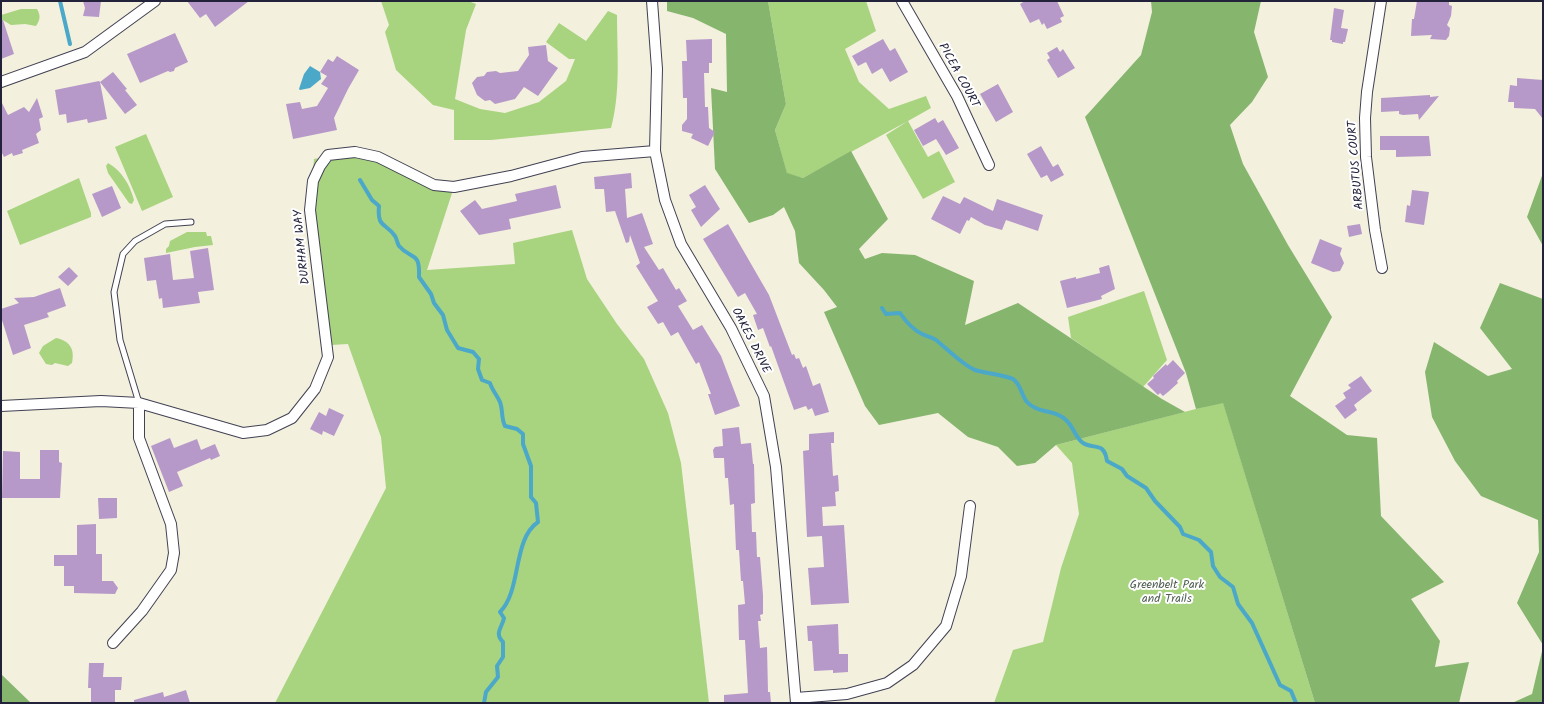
<!DOCTYPE html>
<html>
<head>
<meta charset="utf-8">
<style>
	body { margin:0 }
	#map { position:relative; width:1544px; height:704px; overflow:hidden; background:#f3f0de; font-family:Kalam,sans-serif }
	canvas { display:block }
	.frame { position:absolute; inset:0; border:2px solid #22223b; pointer-events:none }
</style>
</head>
<body>
<div id="map">
<canvas width="1544" height="704"></canvas>
<div class="frame"></div>
</div>
<script>
const c = document.querySelector('canvas').getContext('2d');
c.lineJoin = 'round';
function fillPath(path, color) { c.fillStyle = color; c.fill(path, 'evenodd'); }
function strokePath(path, color, width, dash) { c.strokeStyle = color; c.lineWidth = width; c.lineCap = dash ? 'butt' : 'round'; c.setLineDash(dash || []); c.stroke(path); }
function label(font, color, halo, rows, align = 'center') {
  c.font = font + ' Kalam,sans-serif'; c.lineWidth = 4; c.setLineDash([]); c.textBaseline = 'middle'; c.strokeStyle = halo; c.fillStyle = color; for (const [text, x, y, turn = 0] of rows) {
    c.save(); c.translate(x, y); c.rotate((+turn || 0) * Math.PI / 180); c.textAlign = isNaN(turn) ? turn : align; if (halo) c.strokeText(text, 0, 0); c.fillText(text, 0, 0); c.restore();
  }
}
fillPath(new Path2D(`
	M381,1H468L476,4L466,30L455,99L480,109L505,113L539,102L566,81L575,59H569L546,42L559,23L586,41L608,11L617,15C617,52 621,92 611,128L491,140H454V110L433,105L396,70L385,32L389,25Z
	M768,1H866L876,31L845,49L859,82L889,109L926,96L931,108L908,121L928,157L939,151L955,182L923,199L886,135L908,121L803,178L787,174L775,130L786,104Z
	M21,9H37C41,16 40,20 36,26L25,24L11,25L1,19V15Z
	M146,134L173,197L142,211L115,147Z
	M355,152L412,174L454,187L427,270L515,264L513,243L572,230L587,279L617,324L644,359L668,413L681,463L709,703H275L386,488L381,437L348,344L331,345L310,210L314,159L339,154Z
	M108,163C122,171 130,185 134,200L132,204L129,203L108,173L106,166Z
	M79,178L91,213V217L20,245L7,211Z
	M187,232H206L207,236H211L213,245L195,247L166,253V249L169,246L170,241Z
	M1144,291L1167,360L1143,387L1071,338L1068,317Z
	M56,338C70,341 75,349 72,363L68,366L55,363L52,365L46,364L39,353L43,346Z
	M1223,402L1315,703H994L1013,650L1043,642L1061,568L1079,514L1072,463L1056,445Z`), '#a8d37f');
fillPath(new Path2D(`
	M667,1H768L786,104L775,130L787,173L803,178L851,151L888,219L859,249L865,259L882,253L915,255L974,281L965,325L1018,303L1162,399L1185,412L1056,445L1035,463L1017,466L998,447L968,437L938,413L879,425L865,406L824,312L837,307L824,290L799,263L795,231L784,207L773,215L749,223L715,169L711,88L727,92L726,34L693,18L667,11Z
	M1151,1H1261L1254,32L1268,77L1252,102L1230,125L1243,164L1288,245L1332,317L1290,396L1347,435L1377,438L1381,516L1444,582L1411,599L1440,641L1435,667L1469,662L1459,703H1315L1223,403L1196,409L1186,373L1085,117L1141,55L1152,12Z
	M1543,173V246L1527,217Z
	M1500,283L1543,299V645L1517,603L1539,552L1538,520L1481,496L1455,461L1432,417L1425,372L1434,342L1488,376L1512,369L1480,328Z
	M1543,647V703H1512L1532,694Z
	M1,674L31,703H1Z`), '#86b56e');
fillPath(new Path2D(`
	M310,66L320,72L321,79L310,88L300,90L299,89L304,74Z`), '#4ba8c9');
strokePath(new Path2D(`
	M60,1L70,44
	M360,180L372,200L379,206C377,228 385,222 395,236C397,239 397,243 399,246C412,261 420,250 419,277L431,294L434,303L443,315L447,330L458,348L473,352L479,359L478,369L482,380L490,383C492,390 497,395 500,402C503,410 501,418 505,426L517,429L523,434V444L531,466V497L536,503L538,522C512,540 522,590 500,612L504,618C502,628 494,633 503,642V657L497,666L498,677L486,692L484,703
	M882,308L886,314L900,313C906,322 912,329 922,334C926,336 932,337 936,340C946,348 964,366 975,370C984,373 1004,375 1013,379C1021,384 1021,395 1027,402C1038,414 1056,409 1067,421C1074,428 1075,437 1083,443C1094,450 1104,441 1107,461L1122,469L1127,476L1146,488L1155,501L1180,527L1183,534L1199,540L1211,552L1213,566L1220,577L1233,587L1238,604L1252,623L1280,685L1291,691L1296,703`), '#4ba8c9', 4);
fillPath(new Path2D(`
	M83,1H101L99,17L83,16L85,8Z
	M187,1H249L215,27L206,14L200,18Z
	M1025,1H1057L1064,16L1060,18L1062,22L1047,29L1044,23L1042,25L1039,19L1030,23L1020,4Z
	M1417,1H1449V5L1452,6L1451,16L1447,25L1450,28L1449,36L1446,40L1430,39L1432,35L1411,36L1412,19H1414Z
	M1334,8L1344,10L1341,28L1348,29L1345,42H1343V44L1332,42V40H1330Z
	M1,20H3L14,54L1,59Z
	M175,33L188,62L175,68L174,71L170,72L168,71L140,83L127,54Z
	M712,39V63H709V73H704L705,107H708L709,128L715,132L708,146L691,138L693,134L682,131V125L687,119V98H683L682,61H687L686,40Z
	M883,39L890,51L895,48L908,72L890,82L882,68L872,74L866,62L858,66L852,56Z
	M546,45L548,61L558,68L538,96L524,87L515,99L495,104L490,100L485,101L477,95L472,83L477,77L484,76L487,72L496,71L500,73L518,71L529,55L528,47Z
	M1057,47L1060,52L1063,49L1075,68L1058,78L1047,60L1050,58L1047,53Z
	M337,56L359,70L348,89L334,118L337,130L293,139L286,104L300,102L302,109L317,106L328,88L321,84L327,76L320,72L328,59L333,62Z
	M113,72L127,89L125,90L137,105L125,114L100,82L107,119L88,123L87,119L67,123L66,114L59,115L55,90L99,81L100,82Z
	M1517,78L1543,80V119L1535,109L1514,108V102H1508L1510,85L1517,86Z
	M998,84L1013,112L996,122L980,94Z
	M1430,95V97L1439,96L1419,120L1418,114L1403,115L1399,114V111L1381,112V98Z
	M37,98L43,117L39,119L41,130L36,134L39,143L22,150L23,153L13,156L12,153L4,157L1,151V101L8,115L24,107L29,112Z
	M935,118L938,123L943,120L959,148L946,155L936,139L923,146L914,130Z
	M1380,136H1429L1431,156L1396,157V150H1380Z
	M1041,146L1053,167L1058,164L1064,175L1051,182L1047,175L1041,178L1027,154Z
	M631,173L632,188L625,189L627,218L642,213L653,244L644,247L659,270L663,268L676,290L679,288L687,301L678,306L693,330L702,325L721,356L740,406L715,415L708,394H711L699,362L696,364L678,332L671,336L663,322L658,324L647,307L658,301L636,266L640,263L630,235L629,242L626,243L615,211L606,212L604,189H595L594,177Z
	M556,185L561,208L509,219L511,229L479,235L460,211L475,200L482,209L517,201L515,194Z
	M705,185L720,209L701,227L691,210L696,207L689,195Z
	M112,186L121,208L102,217L92,194Z
	M1412,190L1429,192L1424,225L1405,222L1407,205L1410,206Z
	M943,196L960,204L964,197L993,211L997,199L1043,215L1038,231L1006,220L1002,230L985,225L971,217L969,221L967,220L960,234L931,219Z
	M728,224L769,295L792,355L794,354L796,359L799,358L803,368L806,366L813,386L820,383L829,412L815,416L812,408L808,410L806,406L794,410L771,346L770,347L763,328L758,330L753,315L757,314L745,293L738,297L703,239Z
	M1360,224L1362,234L1349,237L1347,226Z
	M1320,239L1342,248L1340,254L1344,263L1340,271L1333,272L1311,263Z
	M208,248L214,290L198,292L200,303L163,308L162,298L159,299L156,280L147,281L144,258L170,254L173,280L194,278L190,251Z
	M1109,265L1115,289L1101,296L1102,299L1067,308L1060,281L1076,277V279L1100,273L1099,268Z
	M69,267L78,276L68,286L58,277Z
	M60,288L66,306L47,313L49,317L24,325L31,348L13,355L1,317V309L19,303L14,298L34,297Z
	M1173,360L1185,373L1177,381L1178,383L1168,392L1163,396L1160,393L1158,395L1147,384L1154,378L1153,376L1166,364L1167,366Z
	M1361,376L1372,391L1354,405L1357,410L1345,419L1335,406L1346,398L1343,393L1351,388L1348,385Z
	M329,408L344,415L334,436L323,431L322,435L310,429L319,412L326,416Z
	M739,427L741,444L751,443L753,464H754L755,503L751,504L752,532H756L757,557H760L763,595V614L760,615L761,621H758L760,648L767,647L768,692H770L771,703H724V695L748,693L745,640H739L738,605L745,604L743,581H741L739,550H736L734,504L730,505L728,478H725L724,458H714L713,450L715,447L723,446L722,429Z
	M834,432V443H831L833,476L838,475L839,491L835,492L836,506L822,507L823,526L844,525L849,603L811,605L808,568L824,567L822,536L807,537L803,451L809,450V434Z
	M170,438L174,448L197,439L201,450L215,444L220,456L211,460L210,458L177,472L183,486L169,492L151,446Z
	M40,450H59V462L62,463L60,498H2L3,451L20,452V479H40Z
	M98,498H117V518L99,519Z
	M96,524V554H102V581H113L118,588L115,594L74,593V586H64V566H54V555H77V525Z
	M838,624L839,654H848V672L833,673V670L814,671L812,641H808L807,626Z
	M89,663H104L103,677H122L121,690H115V703L91,702V688H88Z
	M186,690L190,703H134V700L163,692L164,697Z`), '#b699c8');
const lane = new Path2D(`
	M139,403L120,340L114,292L123,254L135,241L165,224L191,222`);
const street = new Path2D(`
	M652,1L657,69L655,151L665,200L681,244L731,328L764,396L776,467L796,703
	M902,1L957,96L989,165
	M1381,1L1367,92L1365,118L1366,157L1375,230L1382,268
	M1,82L85,52L155,1
	M1,406L101,401L139,403L243,433L267,430L292,418L315,389L328,357L310,210L313,181L320,166L328,155L355,152L378,157L434,185L454,187L511,176L582,157L655,151
	M113,643L142,611L171,570L174,553L171,524L139,438V403
	M796,698L847,694L887,683L913,665L946,626L961,576L970,506`);
strokePath(lane, '#414153', 7);
strokePath(street, '#414153', 12);
strokePath(lane, '#fff', 5);
strokePath(street, '#fff', 10);
label('12px', '#22223b', '#fff', [
	["PICEA COURT",958,76,61],
	["ARBUTUS COURT",1357,165,-95],
	["DURHAM WAY",303,247,-96],
	["OAKES DRIVE",750,341,63]
]);
label('12px', '#516053', '#fff', [
	["Greenbelt Park",1167,586],
	["and Trails",1167,600]
]);
</script>
</body>
</html>
